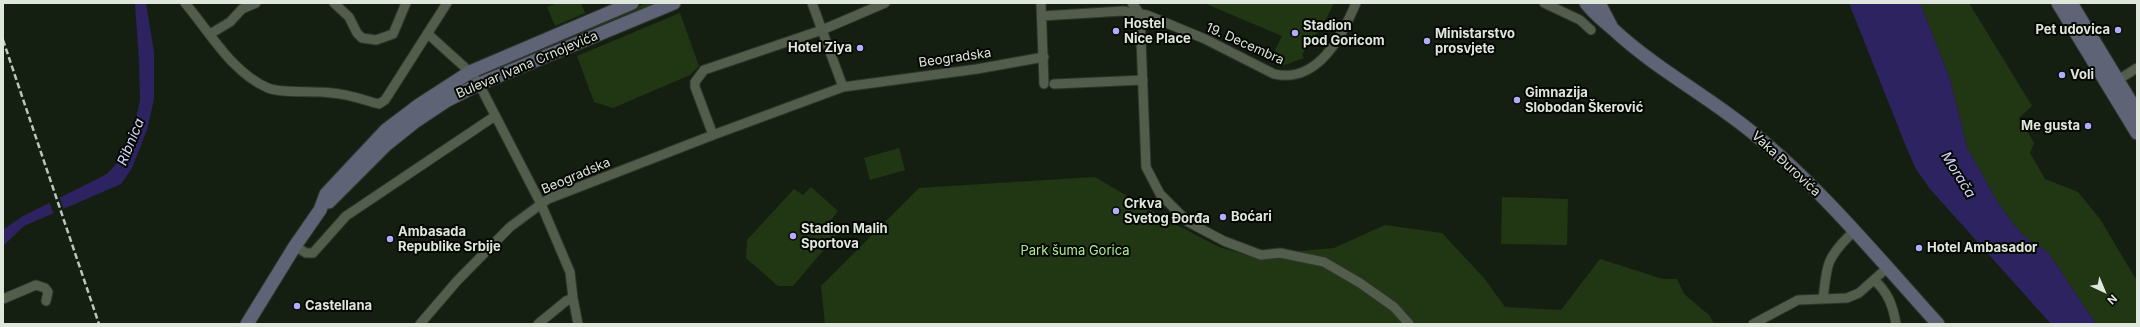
<!DOCTYPE html>
<html>
<head>
<meta charset="utf-8">
<style>
	body { margin:0 }
	#map { position:relative; width:2140px; height:327px; overflow:hidden; background:#151f11; font-family:Inter,sans-serif }
	canvas { display:block }
	.frame { position:absolute; inset:0; border:4px solid #dfe6dc; pointer-events:none }
	.north { position:absolute; left:2084px; top:271px; width:40px; height:40px; -webkit-text-stroke:3px #050803; paint-order:stroke; rotate:136deg; font-size:11px; font-weight:700; line-height:16px; text-align:center; color:#dfe6dc }
	.north::after { content:''; display:block; margin:auto; width:14px; height:18px; background:#dfe6dc; clip-path:polygon(50% 0,100% 100%,50% 72%,0 100%) }
</style>
</head>
<body>
<div id="map">
<canvas width="2140" height="327"></canvas>
<div class="frame"></div>
<div class="north">N</div>
</div>
<script>
const c = document.querySelector('canvas').getContext('2d');
c.lineJoin = 'round';
function fillPath(path, color) { c.fillStyle = color; c.fill(path, 'evenodd'); }
function strokePath(path, color, width, dash) { c.strokeStyle = color; c.lineWidth = width; c.lineCap = dash ? 'butt' : 'round'; c.setLineDash(dash || []); c.stroke(path); }
function label(font, color, halo, rows, align = 'center') {
  c.font = font + ' Inter,sans-serif'; c.lineWidth = 4; c.setLineDash([]); c.textBaseline = 'middle'; c.strokeStyle = halo; c.fillStyle = color; for (const [text, x, y, turn = 0] of rows) {
    c.save(); c.translate(x, y); c.rotate((+turn || 0) * Math.PI / 180); c.textAlign = isNaN(turn) ? turn : align; if (halo) c.strokeText(text, 0, 0); c.fillText(text, 0, 0); c.restore();
  }
}
fillPath(new Path2D(`
	M558,3H581L585,13L555,26L547,7Z
	M646,3H662L495,74L492,69Z
	M1204,3H1334L1323,25L1302,54L1304,58L1279,67L1278,64L1270,60L1282,36Z
	M1920,3H1969L2032,106L2019,118L2034,143L2030,153L2045,179L2078,192L2100,219L2137,281V324H2096L2048,252L2025,237L2015,226L1998,203L1975,161L1967,147L1950,79Z
	M680,13L699,66L690,75L613,108L594,102L577,56Z
	M899,148L905,170L870,180L864,158Z
	M1095,177L1173,223L1219,247L1263,260L1280,253L1334,248L1385,225L1442,233L1484,278L1505,307L1561,310L1600,259L1663,279H1677L1684,294L1709,315L1714,324H825L821,286L919,188Z
	M811,187L838,211L828,224L838,233L793,286H778L746,258L747,240L794,189L803,195Z
	M1502,197L1568,199L1567,245L1501,244Z`), '#213714');
fillPath(new Path2D(`
	M135,3H146L154,52V99L147,130L132,168L121,184L24,226L3,246L4,229L23,216L107,174L119,161L134,128L140,100L139,62Z
	M1849,3H1920L1950,79L1967,147L1975,161L1998,203L2015,226L2025,237L2048,252L2096,324H2051L1930,189L1916,169L1907,149Z`), '#2d2361');
fillPath(new Path2D(`
	M59,195L64,210L54,215L49,201Z`), '#151f11');
const street = new Path2D(`
	M185,3C209,31 232,73 268,88C283,94 314,90 332,93C349,94 363,100 379,104L385,100L447,3
	M334,3L349,17L357,33L362,38L376,40L393,34L406,3
	M812,3L843,87
	M1041,3L1044,84
	M1132,3L1140,14L1146,167L1160,194L1188,222L1224,241L1261,255L1280,253L1324,262L1360,283L1394,307L1409,324
	M1544,3L1580,20L1591,30
	M1042,16L1123,11L1147,15L1205,39L1274,74C1318,84 1342,36 1356,3
	M210,34L230,22L242,9L256,3
	M428,34L470,72L479,84L541,204L570,272L573,298L578,324
	M2113,83L2137,68
	M1054,84L1143,80
	M713,135L695,87V82L704,70L822,30L885,3
	M295,246L306,253H313L346,216L495,116
	M1874,280C1888,292 1893,306 1896,324
	M3,299L36,285L45,288L48,292L46,301
	M1823,299C1827,267 1825,260 1849,236
	M420,324L457,281L510,227L548,199L713,135L843,87L977,69L1044,57
	M538,324L566,301L573,298
	M1753,324L1798,300L1847,298L1859,293L1887,268`);
const secondary = new Path2D(`
	M1586,3C1594,14 1604,21 1614,30C1656,69 1708,96 1753,133C1821,188 1879,259 1938,324
	M1599,3L1611,26
	M2058,3L2137,133
	M2071,3L2137,112
	M329,202L386,145L416,121L446,101L479,84L674,3
	M247,324L295,246L320,210L326,194L386,130L419,105L470,72L632,3`);
strokePath(street, '#2f352d', 11);
strokePath(secondary, '#2f352d', 15);
strokePath(street, '#525d4c', 9);
strokePath(secondary, '#5f6376', 13);
strokePath(new Path2D(`
	M3,40L99,324`), '#bdc5ba', 2.5, [6, 3]);
for (const [x, y, r, color] of [
	[2118,30,4,"#b1adfa"],
	[1116,31,4,"#b1adfa"],
	[1295,33,4,"#b1adfa"],
	[1427,41,4,"#b1adfa"],
	[860,48,4,"#b1adfa"],
	[2062,75,4,"#b1adfa"],
	[1517,100,4,"#b1adfa"],
	[2088,126,4,"#b1adfa"],
	[1116,211,4,"#b1adfa"],
	[1223,217,4,"#b1adfa"],
	[793,236,4,"#b1adfa"],
	[390,239,4,"#b1adfa"],
	[1919,248,4,"#b1adfa"],
	[297,306,4,"#b1adfa"]
]) { const dot = new Path2D(); dot.arc(x, y, r, 0, 2 * Math.PI); c.fillStyle = color; c.fill(dot); strokePath(dot, '#050803', 1.5); }
label('bold 13px', '#dfe6dc', '#050803', [
	["Hostel",1124,24],
	["Nice Place",1124,39],
	["Stadion",1303,26],
	["pod Goricom",1303,41],
	["Pet udovica",2110,30,"right"],
	["Ministarstvo",1435,34],
	["prosvjete",1435,49],
	["Hotel Ziya",852,48,"right"],
	["Voli",2070,75],
	["Gimnazija",1525,93],
	["Slobodan Škerović",1525,108],
	["Me gusta",2080,126,"right"],
	["Crkva",1124,204],
	["Svetog Đorđa",1124,219],
	["Boćari",1231,217],
	["Stadion Malih",801,229],
	["Sportova",801,244],
	["Ambasada",398,232],
	["Republike Srbije",398,247],
	["Hotel Ambasador",1927,248],
	["Castellana",305,306]
], 'left');
label('13px', '#dfe6dc', '#050803', [
	["19. Decembra",1245,44,24],
	["Beogradska",955,58,-8],
	["Bulevar Ivana Crnojevića",527,65,-23],
	["Vaka Đurovića",1786,164,43],
	["Beogradska",576,176,-23]
]);
label('13px', '#afeb90', '#050803', [
	["Park šuma Gorica",1075,251]
]);
label('italic 14px', '#d5d5fc', '#050803', [
	["Ribnica",131,142,-68],
	["Morača",1958,175,58]
]);
</script>
</body>
</html>
